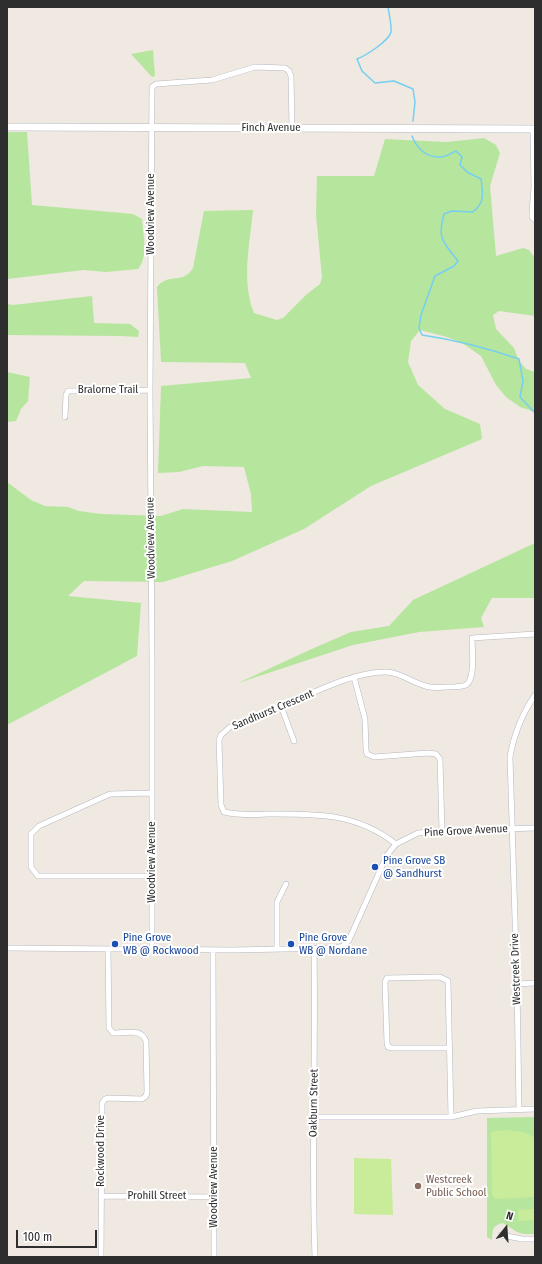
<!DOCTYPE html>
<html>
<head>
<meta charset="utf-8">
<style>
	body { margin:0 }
	#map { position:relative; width:542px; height:1264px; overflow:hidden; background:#efe9e1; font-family:"Fira Sans Condensed",sans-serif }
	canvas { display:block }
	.frame { position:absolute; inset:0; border:8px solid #2e2e2e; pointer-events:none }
	.north { position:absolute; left:486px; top:1208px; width:40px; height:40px; -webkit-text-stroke:3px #fff; paint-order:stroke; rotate:17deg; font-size:11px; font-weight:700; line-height:16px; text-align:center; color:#2e2e2e }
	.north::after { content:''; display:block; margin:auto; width:14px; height:18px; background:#2e2e2e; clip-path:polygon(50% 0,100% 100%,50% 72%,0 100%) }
	.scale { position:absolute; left:16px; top:1230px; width:81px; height:18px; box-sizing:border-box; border:2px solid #2e2e2e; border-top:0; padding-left:5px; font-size:12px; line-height:14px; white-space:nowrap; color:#2e2e2e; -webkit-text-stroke:3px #fff; paint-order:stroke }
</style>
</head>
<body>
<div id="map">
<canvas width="542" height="1264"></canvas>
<div class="frame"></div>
<div class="north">N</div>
<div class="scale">100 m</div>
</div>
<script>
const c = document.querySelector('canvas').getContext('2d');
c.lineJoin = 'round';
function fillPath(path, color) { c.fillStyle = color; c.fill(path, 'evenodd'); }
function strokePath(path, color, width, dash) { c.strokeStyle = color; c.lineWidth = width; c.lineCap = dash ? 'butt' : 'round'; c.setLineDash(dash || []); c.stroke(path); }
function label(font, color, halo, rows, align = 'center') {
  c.font = font + ' "Fira Sans Condensed",sans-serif'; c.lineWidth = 4; c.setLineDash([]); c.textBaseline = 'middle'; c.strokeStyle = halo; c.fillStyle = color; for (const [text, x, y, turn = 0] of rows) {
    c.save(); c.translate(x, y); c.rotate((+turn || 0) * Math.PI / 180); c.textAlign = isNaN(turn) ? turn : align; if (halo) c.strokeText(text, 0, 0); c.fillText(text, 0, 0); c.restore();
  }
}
fillPath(new Path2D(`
	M153,50L155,76L152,77L131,54Z
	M7,132H27L32,205L133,214L142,219C143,235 149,256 138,269L106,272L84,270L7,279Z
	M484,138L496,145L500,153L490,186L496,256L523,248L529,250L535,258V316L499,311L493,315L496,329L514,348L519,361L526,369L535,372V412L520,407L506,397L496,385L481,356L462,343L447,337L420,330L411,341L408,362L418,385L445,409L480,424L482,439L371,486L304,529L232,561L163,582L84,581L68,596L141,603L137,656L7,725V482L31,500L45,506L68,507L79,511L101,514L161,516L183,509L252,512L251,494L244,467L203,466L179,472L158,473L161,386L251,378L245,363L161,362L157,287C169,272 183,285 193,268L204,211L253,210C250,243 241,281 254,313L277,320L283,318L307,294L320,284L322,277L316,215L317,176H374L385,139L447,142Z
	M92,296L94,323L130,324L139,331L138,337L120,336L7,335V304L13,305Z
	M7,372L30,377L28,401L21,409L16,421L7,422Z
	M535,543V598H492L481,618L484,627L419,632L353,645L238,683L314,648L351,632L389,626L413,600Z
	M535,1117V1234H524L517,1232L503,1223C491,1226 493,1230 492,1240L487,1237V1118Z`), '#b6e59e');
fillPath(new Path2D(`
	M506,1130L524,1132L535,1138V1197L495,1199L492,1195L491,1133L494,1131Z
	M354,1158L391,1159L393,1215L354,1214Z
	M535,1209V1220L519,1221L518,1210Z`), '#c9ec9a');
strokePath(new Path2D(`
	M388,7C389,13 392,27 391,32C389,41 365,56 357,59L362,71L375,83L394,81L413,89L415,102L413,121
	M412,136C417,149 427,158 441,157C446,157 452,153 456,151L462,157L460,165L467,172L481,179C483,194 485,202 473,212L452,211L444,214C437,239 443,242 458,261L454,266L435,276L421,315L419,328L422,335C456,340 487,348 519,359L523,381L520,397L535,413`), '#75cff0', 1.5);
const street = new Path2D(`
	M533,129L534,187L532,212V217L535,220
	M65,417L66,395L68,391L150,390
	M354,677L365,719L366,750L367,754L374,757L428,753L436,754L440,759L442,831
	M281,706L294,741
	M152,793L110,794L39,826L31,834V867L38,876H152
	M396,844C355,812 315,814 267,814C252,815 238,815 224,812L221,805L219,740L221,735L230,727C247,720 264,714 281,707C311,694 354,671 387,672C403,673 415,685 430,687C435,688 442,687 448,687C454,687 461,687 466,685C476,679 472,648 472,638L535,634
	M7,948L232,950L336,948L343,946L349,940L387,855L396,844L418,833L442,831L535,828
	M152,949V661L150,390L152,87L156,84L212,80L255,67L285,68L289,71L291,76L292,128
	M277,949V902L286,884
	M314,949C316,1052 311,1155 315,1257
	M213,950L214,1257
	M517,984L535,983
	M449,1048H392L388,1047L387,1043L385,982L387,978L440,977L448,981L451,1117
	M519,1110L517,984L510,757C514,734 522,714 535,695
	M314,1117H451L477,1111L535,1109
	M101,1196L214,1197
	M501,1235L522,1239H535
	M101,1257L102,1103L105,1099L108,1098L142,1099L146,1096L147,1092L146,1041C140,1027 127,1034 113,1033L109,1028L108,949`);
const secondary = new Path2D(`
	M7,127L535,129`);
strokePath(street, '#b4b7c1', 6);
strokePath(secondary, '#b4b7c1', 8);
strokePath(street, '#fff', 5);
strokePath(secondary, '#fff', 7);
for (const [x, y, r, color] of [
	[375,867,4,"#1a4fb4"],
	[115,944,4,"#1a4fb4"],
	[291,944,4,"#1a4fb4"],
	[418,1186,4,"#8d6e63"]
]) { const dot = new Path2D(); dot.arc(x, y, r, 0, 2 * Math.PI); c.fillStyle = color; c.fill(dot); strokePath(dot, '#fff', 1.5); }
label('11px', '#2e2e2e', '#fff', [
	["Finch Avenue",271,128],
	["Woodview Avenue",151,214,-90],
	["Bralorne Trail",108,390],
	["Woodview Avenue",151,538,-91],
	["Sandhurst Crescent",273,710,-23],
	["Pine Grove Avenue",466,831,-3],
	["Woodview Avenue",152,862,-90],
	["Westcreek Drive",516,969,-92],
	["Oakburn Street",314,1103,-89],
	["Rockwood Drive",101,1151,-90],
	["Woodview Avenue",214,1187,-90],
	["Prohill Street",157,1196]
]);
label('11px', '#164399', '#fff', [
	["Pine Grove SB",383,861],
	["@ Sandhurst",383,874],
	["Pine Grove",123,938],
	["WB @ Rockwood",123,951],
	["Pine Grove",299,938],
	["WB @ Nordane",299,951]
], 'left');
label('11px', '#785e54', '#fff', [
	["Westcreek",426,1180],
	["Public School",426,1193]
], 'left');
</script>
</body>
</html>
